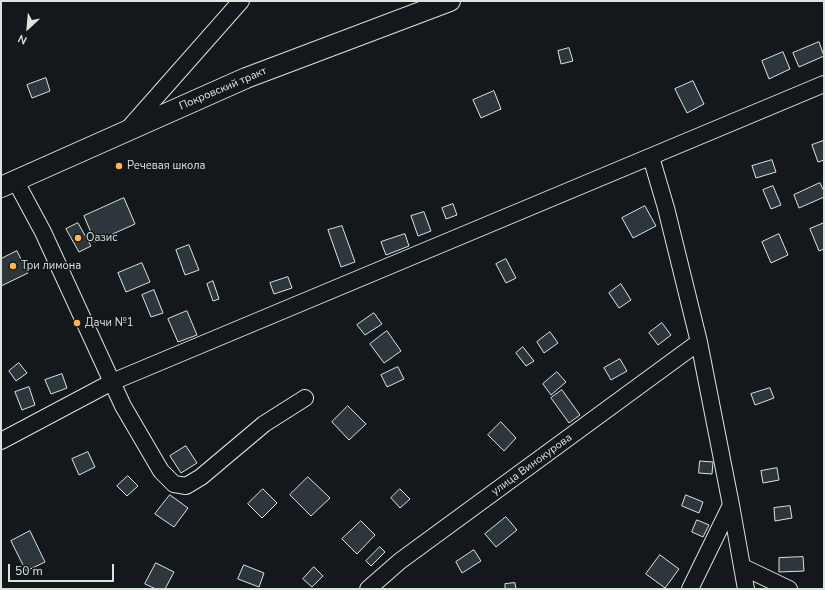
<!DOCTYPE html>
<html>
<head>
<meta charset="utf-8">
<style>
	body { margin:0 }
	#map { position:relative; width:825px; height:590px; overflow:hidden; background:#14181c; font-family:"Nunito Sans",sans-serif }
	canvas { display:block }
	.frame { position:absolute; inset:0; border:2px solid #d8e6dc; pointer-events:none }
	.north { position:absolute; left:8px; top:8px; width:40px; height:40px; -webkit-text-stroke:3px #14181c; paint-order:stroke; rotate:206deg; font-size:11px; font-weight:700; line-height:16px; text-align:center; color:#d8e6dc }
	.north::after { content:''; display:block; margin:auto; width:14px; height:18px; background:#d8e6dc; clip-path:polygon(50% 0,100% 100%,50% 72%,0 100%) }
	.scale { position:absolute; left:8px; top:564px; width:106px; height:18px; box-sizing:border-box; border:2px solid #d8e6dc; border-top:0; padding-left:5px; font-size:12px; line-height:14px; white-space:nowrap; color:#d8e6dc; -webkit-text-stroke:3px #14181c; paint-order:stroke }
</style>
</head>
<body>
<div id="map">
<canvas width="825" height="590"></canvas>
<div class="frame"></div>
<div class="north">N</div>
<div class="scale">50 m</div>
</div>
<script>
const c = document.querySelector('canvas').getContext('2d');
c.lineJoin = 'round';
function fillPath(path, color) { c.fillStyle = color; c.fill(path, 'evenodd'); }
function strokePath(path, color, width, dash) { c.strokeStyle = color; c.lineWidth = width; c.lineCap = dash ? 'butt' : 'round'; c.setLineDash(dash || []); c.stroke(path); }
function label(font, color, halo, rows, align = 'center') {
  c.font = font + ' "Nunito Sans",sans-serif'; c.lineWidth = 3; c.setLineDash([]); c.textBaseline = 'middle'; c.strokeStyle = halo; c.fillStyle = color; for (const [text, x, y, turn = 0] of rows) {
    c.save(); c.translate(x, y); c.rotate((+turn || 0) * Math.PI / 180); c.textAlign = isNaN(turn) ? turn : align; if (halo) c.strokeText(text, 0, 0); c.fillText(text, 0, 0); c.restore();
  }
}
const building = new Path2D(`
	M819,42L824,56L799,67L793,53Z
	M569,48L573,61L561,64L558,51Z
	M783,52L790,69L769,79L762,61Z
	M46,78L50,91L32,98L27,85Z
	M693,81L704,104L687,113L675,89Z
	M494,91L501,109L481,118L473,100Z
	M823,141L824,144V160L818,162L812,145Z
	M772,160L776,172L756,178L752,166Z
	M820,183L824,191V197L799,208L794,195Z
	M773,186L781,205L771,209L763,190Z
	M124,198L135,224L95,242L84,216Z
	M453,204L457,215L446,219L442,208Z
	M645,206L656,226L633,238L622,218Z
	M424,212L431,231L418,236L411,216Z
	M78,223L91,246L79,252L66,229Z
	M824,223V249L819,251L810,229Z
	M342,226L355,262L341,267L328,230Z
	M405,234L409,246L386,255L381,242Z
	M779,234L788,255L771,263L762,242Z
	M189,245L199,270L185,275L176,250Z
	M17,251L28,273L1,286V259Z
	M506,259L516,278L506,283L496,264Z
	M142,263L150,282L126,292L118,273Z
	M288,277L292,288L274,294L270,283Z
	M213,281L219,299L213,301L207,284Z
	M621,284L631,300L619,308L609,293Z
	M154,290L163,313L151,317L142,295Z
	M187,311L197,335L178,342L168,319Z
	M374,313L382,324L365,335L357,325Z
	M662,323L671,335L658,345L649,333Z
	M387,331L401,351L384,363L370,344Z
	M550,332L558,343L544,353L537,342Z
	M523,347L534,361L526,366L516,353Z
	M620,359L627,371L611,380L604,368Z
	M19,363L27,373L16,381L9,371Z
	M398,367L404,379L387,387L381,375Z
	M557,372L566,382L551,395L543,384Z
	M62,374L67,388L51,394L45,380Z
	M29,387L35,405L22,410L15,392Z
	M770,388L774,398L755,405L751,394Z
	M562,390L580,415L569,423L551,398Z
	M348,406L366,424L349,440L332,422Z
	M501,422L516,438L504,451L488,435Z
	M186,446L197,463L181,473L170,456Z
	M88,452L95,467L79,475L72,459Z
	M700,461L713,462L712,474L699,473Z
	M777,468L779,480L763,483L761,471Z
	M128,476L138,486L127,496L117,486Z
	M308,477L330,498L311,516L290,495Z
	M263,489L277,503L262,518L248,504Z
	M400,489L410,499L400,508L391,498Z
	M170,495L188,508L174,527L155,514Z
	M686,495L703,502L699,513L682,506Z
	M790,506L792,518L775,521L774,508Z
	M506,517L517,530L496,547L485,534Z
	M697,520L709,525L703,537L692,532Z
	M361,521L375,535L357,554L342,539Z
	M30,531L45,562L26,571L11,541Z
	M380,547L385,552L371,566L366,561Z
	M474,550L481,561L462,573L456,562Z
	M660,555L679,569L665,588L646,574Z
	M803,557L804,571L779,572V558Z
	M156,563L174,572L165,589H156L145,584Z
	M244,565L264,573L259,587L238,579Z
	M314,567L323,576L312,587L303,579Z
	M515,583L516,589H505V584Z`);
fillPath(building, '#2c363c');
strokePath(building, '#d8e6dc', 1);
const minor = new Path2D(`
	M128,129L241,1
	M651,157L666,208L699,342L731,505L690,589
	M15,180L43,232L123,406L161,471L174,484L186,486L201,477L264,424L305,398
	M1,441L112,382L824,84
	M731,505L746,589
	M743,567L789,589
	M368,589L400,561L699,342`);
const major = new Path2D(`
	M1,187L246,78L450,1`);
strokePath(minor, '#d8e6dc', 18);
strokePath(major, '#d8e6dc', 22);
strokePath(minor, '#14181c', 16);
strokePath(major, '#14181c', 20);
for (const [x, y, r, color] of [
	[119,166,4,"#ffb74d"],
	[78,238,4,"#ffb74d"],
	[13,266,4,"#ffb74d"],
	[77,323,4,"#ffb74d"]
]) { const dot = new Path2D(); dot.arc(x, y, r, 0, 2 * Math.PI); c.fillStyle = color; c.fill(dot); strokePath(dot, '#14181c', 1.5); }
label('11px', '#d8e6dc', '#14181c', [
	["Покровский тракт",223,89,-23],
	["улица Винокурова",532,465,-36]
]);
label('11px', '#d8e6dc', '#14181c', [
	["Речевая школа",127,166],
	["Оазис",86,238],
	["Три лимона",21,266],
	["Дачи №1",85,323]
], 'left');
</script>
</body>
</html>
